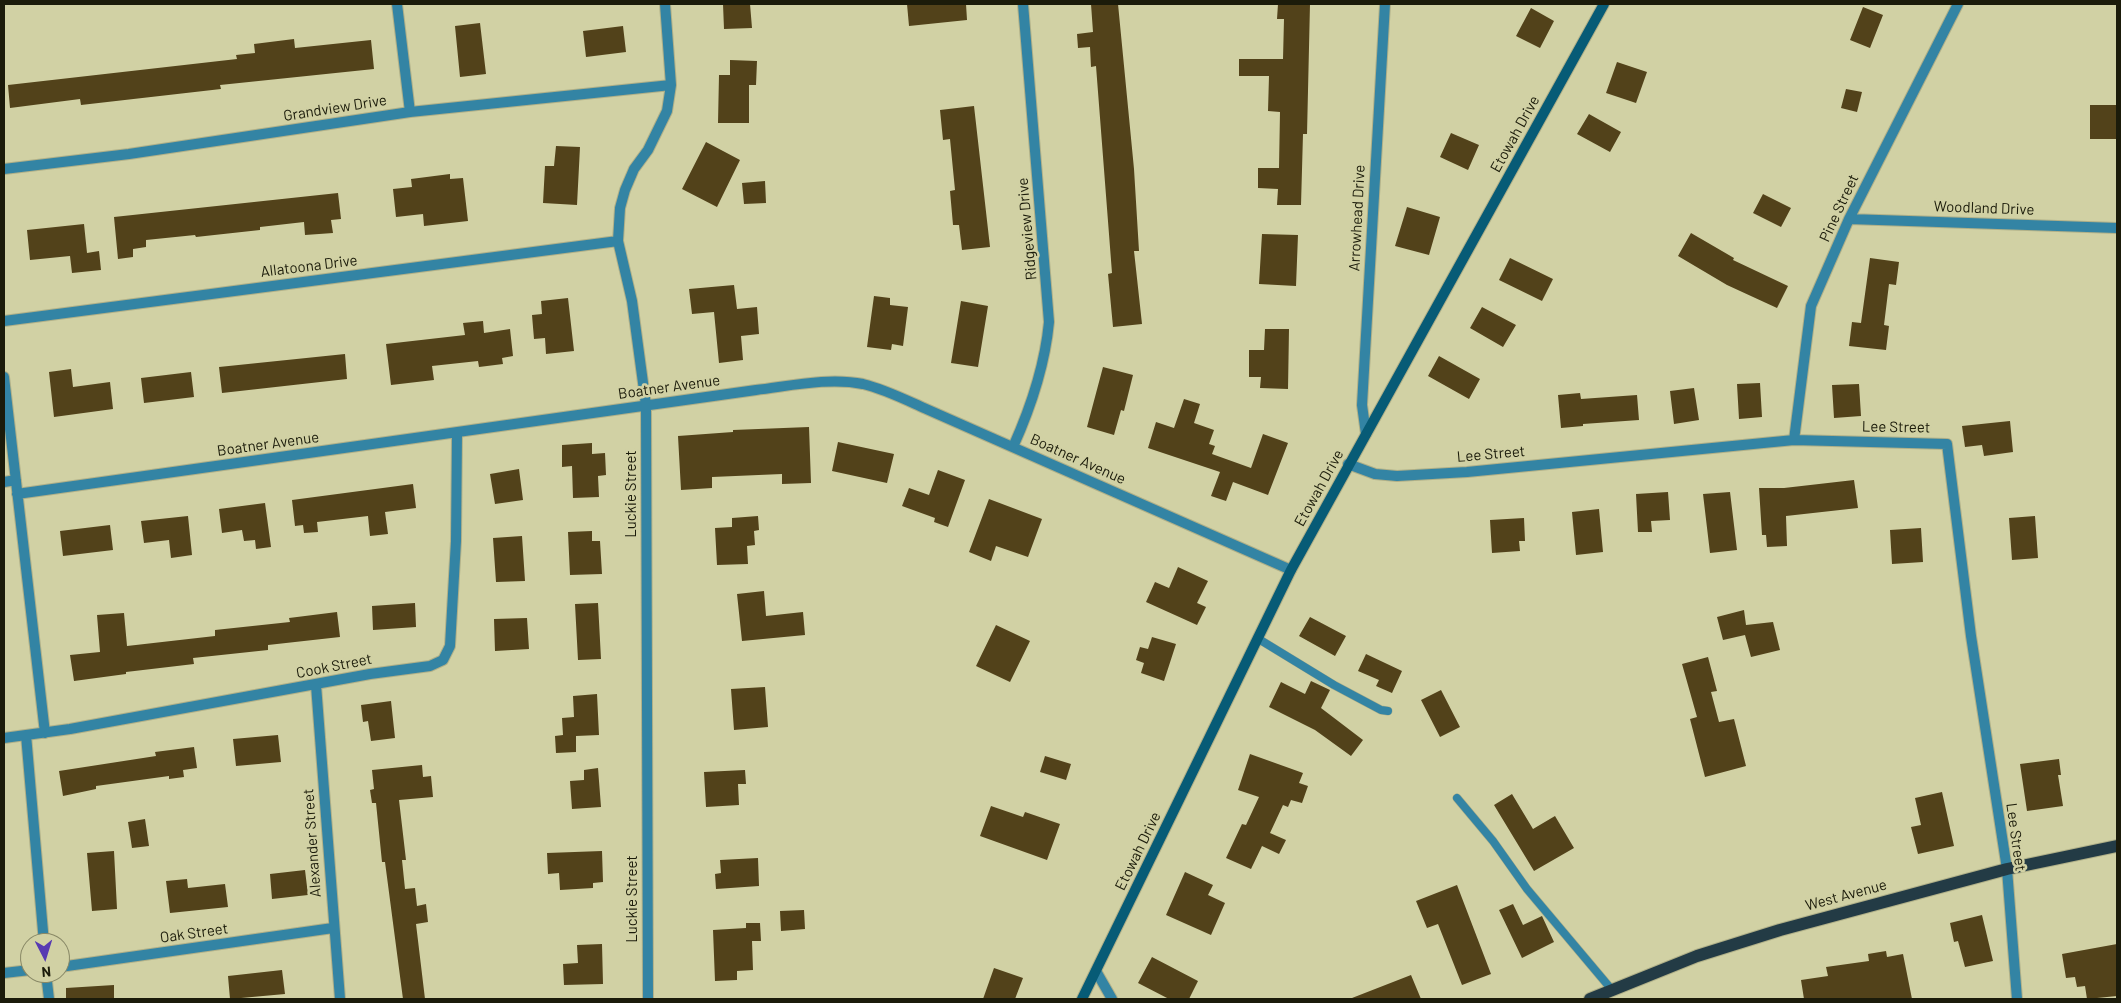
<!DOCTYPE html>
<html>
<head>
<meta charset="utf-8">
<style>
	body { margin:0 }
	#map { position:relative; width:2121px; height:1003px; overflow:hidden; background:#d1d1a4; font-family:Barlow,sans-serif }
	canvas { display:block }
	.frame { position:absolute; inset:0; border:5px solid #1b1b0a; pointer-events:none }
	.north { position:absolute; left:20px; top:933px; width:50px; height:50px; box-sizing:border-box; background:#d1d1a4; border:1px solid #886; border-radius:50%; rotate:175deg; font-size:14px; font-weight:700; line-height:20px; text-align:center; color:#1b1b0a }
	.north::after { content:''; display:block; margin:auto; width:18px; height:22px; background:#573ab2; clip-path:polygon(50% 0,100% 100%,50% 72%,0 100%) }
</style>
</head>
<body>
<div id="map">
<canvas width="2121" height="1003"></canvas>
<div class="frame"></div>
<div class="north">N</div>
</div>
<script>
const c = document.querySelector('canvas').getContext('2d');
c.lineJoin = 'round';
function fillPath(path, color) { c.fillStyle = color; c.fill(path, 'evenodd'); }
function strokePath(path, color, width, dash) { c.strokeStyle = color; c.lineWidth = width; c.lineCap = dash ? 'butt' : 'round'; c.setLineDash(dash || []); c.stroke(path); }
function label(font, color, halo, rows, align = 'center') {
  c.font = font + ' Barlow,sans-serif'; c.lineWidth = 5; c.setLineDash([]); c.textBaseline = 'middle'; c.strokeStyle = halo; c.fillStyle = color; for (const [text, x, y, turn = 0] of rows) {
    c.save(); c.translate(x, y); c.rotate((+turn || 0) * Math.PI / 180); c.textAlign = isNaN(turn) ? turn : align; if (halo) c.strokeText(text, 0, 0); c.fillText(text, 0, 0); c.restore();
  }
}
fillPath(new Path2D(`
	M723,4H750L752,28L724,29Z
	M907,4H966L967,20L909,26Z
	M1091,4H1118L1134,169L1139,251H1134L1142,324L1113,327L1108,274L1112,273L1096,66L1091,67L1090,47L1078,48L1077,34L1093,32Z
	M1278,4H1310L1307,134H1303L1301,205H1277L1278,189L1258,188V168H1279L1280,112L1268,111L1269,76H1239V59H1283L1284,19H1277Z
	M1863,7L1883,15L1870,48L1850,40Z
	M1531,8L1554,21L1540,48L1516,36Z
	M480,23L486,74L460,77L455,26Z
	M623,26L626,52L586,57L583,31Z
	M294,39L295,48L371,40L374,69L220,85L221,89L81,105L80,99L10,108L8,85L237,59L236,55L255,53L254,44Z
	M730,60L757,61L756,85H749V123H718L719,75H730Z
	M1617,62L1647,72L1636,103L1606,93Z
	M1846,89L1862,92L1857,112L1841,108Z
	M2090,105H2117V139H2090Z
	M974,106L990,247L962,250L959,225H953L950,191L955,190L950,139L943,140L940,110Z
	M1589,114L1621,132L1610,152L1577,134Z
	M1451,133L1479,145L1468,170L1440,157Z
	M706,142L740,160L717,207L682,189Z
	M556,146L580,147L577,205L543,203L545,166H554Z
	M450,174V179L463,178L468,221L424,226L423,214L396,217L393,189L412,187L411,179Z
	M765,181L766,203L744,204L742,183Z
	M338,193L341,219L331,220L333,233L305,235L304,222L260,227V230L196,237L195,235L146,240V247L133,249V257L118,259L114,217Z
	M1763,194L1791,208L1781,227L1753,213Z
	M1407,207L1440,217L1429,255L1395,246Z
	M84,224L87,253L99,251L101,270L72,273L70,256L30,260L27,230Z
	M1691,233L1734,258L1733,260L1788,286L1777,308L1727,285L1678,256Z
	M1262,234L1298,235L1296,286L1259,284Z
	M1510,258L1553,279L1542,301L1499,280Z
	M1870,258L1899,262L1896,285L1889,284L1884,325L1889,326L1886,350L1849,346L1852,322L1861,323Z
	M734,285L737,309L757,307L759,334L741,336L743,360L719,363L714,312L692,314L689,289Z
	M874,296L890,298V305L908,307L903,346L892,344L891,350L867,347Z
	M568,298L574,351L546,354L545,338L534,339L532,315L542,314L541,301Z
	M961,301L988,306L978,367L951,363Z
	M1482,307L1516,325L1503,347L1470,328Z
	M483,321L484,333L510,329L513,356L502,358L503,364L479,367L478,361L432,366L434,380L391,385L386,344L465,335L463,323Z
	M1265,329H1289L1288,389L1260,388L1261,377H1249V350H1264Z
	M345,354L347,379L222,393L219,367Z
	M1439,356L1480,379L1469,399L1428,376Z
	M1103,367L1133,375L1124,411L1121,410L1114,435L1087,427Z
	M71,369L73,387L110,382L113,409L54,417L49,372Z
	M191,372L194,397L144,403L141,378Z
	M1760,383L1762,417L1739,419L1737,384Z
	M1859,384L1861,416L1834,418L1832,385Z
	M1694,388L1699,420L1674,424L1670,391Z
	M1580,393L1581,399L1637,395L1639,420L1583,424V426L1561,428L1558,395Z
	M1184,399L1200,404L1194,423L1214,430L1209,444L1215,446L1212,454L1251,468L1263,434L1288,443L1268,495L1233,482L1226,501L1211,496L1220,472L1148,448L1156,422L1174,428Z
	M2010,421L2013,452L1984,456L1982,445L1965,447L1962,426Z
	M809,427L811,483L782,484V474L712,477V488L681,490L678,436L733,432V430Z
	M838,442L894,454L887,483L832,471Z
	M592,443V454L605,453L606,475L598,476L599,497L573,498L572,466L562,467V445Z
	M519,469L523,500L495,504L490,474Z
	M938,470L965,480L948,527L934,522L935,518L902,506L909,488L929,495Z
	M1854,480L1858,508L1786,516L1787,546L1767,547L1766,535H1762L1759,488H1784Z
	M413,484L416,508L385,512L388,534L370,536L368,516L317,522L318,532L304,533L303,525L295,526L292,500Z
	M1668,492L1670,520L1651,521L1652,532H1638L1636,494Z
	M1730,492L1737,550L1710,553L1703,494Z
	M989,499L1042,519L1028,557L996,546L991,561L969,552Z
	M265,503L271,547L256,549L255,540L244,541L242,530L222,533L219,509Z
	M1599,509L1603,552L1576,555L1572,512Z
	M188,516L192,555L171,558L169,540L144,543L141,521Z
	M758,516L759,530L754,531L755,545L747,546L748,564L717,565L715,528L732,527V518Z
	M2035,516L2038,558L2012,560L2009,518Z
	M1524,518L1525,541H1519L1520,551L1492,553L1490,520Z
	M110,525L113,550L63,556L60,531Z
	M1921,528L1923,562L1892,564L1890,530Z
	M592,531V541H600L602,574L570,575L568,532Z
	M522,536L525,581L496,582L493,538Z
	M1178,567L1208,581L1197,603L1206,607L1197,625L1146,602L1155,582L1169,588Z
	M764,591L766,616L803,612L805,635L742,641L737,594Z
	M415,603L416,627L373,630L372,606Z
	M598,603L601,659L578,660L575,604Z
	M1744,610L1746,625L1773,622L1780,650L1751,657L1745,635L1723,640L1717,617Z
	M337,612L340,637L268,645V650L193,658L194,664L126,672V674L74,681L70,655L100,652L97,615L124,613L127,646L215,636V630L290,622L289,618Z
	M1310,617L1346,636L1335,656L1299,636Z
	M527,618L529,649L495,651L494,619Z
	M996,625L1030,641L1010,682L976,666Z
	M1152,637L1176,644L1164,681L1141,673L1144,663L1136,660L1140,647L1148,649Z
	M1366,654L1402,671L1392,693L1376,686L1379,680L1358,671Z
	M1708,657L1717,691L1711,692L1719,722L1734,719L1746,766L1705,777L1690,719L1697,717L1682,664Z
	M1311,681L1330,690L1321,708L1363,740L1351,756L1315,730L1269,707L1281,682L1305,694Z
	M765,687L768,727L734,730L731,689Z
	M1441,690L1460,727L1440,737L1421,700Z
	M597,694L599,735L576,736V752L556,753L555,736L563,735L562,718L574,717L573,696Z
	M391,701L395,738L371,741L368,721L363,722L361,705Z
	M278,735L281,762L236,766L233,739Z
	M194,747L197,768L183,770L184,777L169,779V776L96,786V789L63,796L59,771L156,756L155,752Z
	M1250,754L1303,773L1299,783L1308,786L1302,803L1291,800L1288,807L1283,805L1270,833L1286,840L1279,854L1262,846L1251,869L1226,858L1242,824L1246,825L1259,797L1238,790Z
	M1045,756L1071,764L1066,780L1040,772Z
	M2059,759L2061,775H2058L2063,806L2027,811L2020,764Z
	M422,765L423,777L431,776L433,797L399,800L406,860H402L405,889L415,888L417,906L426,904L428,922L416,924L425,999H403L385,862H382L376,803H372L370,790L374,789L372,770Z
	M598,768L601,807L572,809L570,781L584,780V770Z
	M745,770L746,784H738L739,805L706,807L704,772Z
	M1942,792L1954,846L1918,854L1911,827L1921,825L1915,798Z
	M1512,794L1533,829L1555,816L1574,848L1534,871L1494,805Z
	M991,806L1023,817L1025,812L1060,824L1047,860L980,836Z
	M145,819L149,846L132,848L128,822Z
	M114,851L117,909L92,911L87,853Z
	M602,851L603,882L593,883V888L560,890L559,873L548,874L547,853Z
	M758,858L759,886L716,889L715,874L721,873L720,860Z
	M305,870L308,895L272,899L270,874Z
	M1185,872L1213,885L1208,895L1225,903L1211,935L1166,915Z
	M187,879L188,888L225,884L228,907L170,913L166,881Z
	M1457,885L1491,974L1462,985L1438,924L1427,928L1416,901Z
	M1513,904L1523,925L1542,916L1554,942L1522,958L1499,910Z
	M804,910L805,929L781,931L780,911Z
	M1982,915L1993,961L1965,967L1958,941L1954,942L1950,923Z
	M746,923H760L761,941H752L753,970L737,971V980L715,981L713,930L746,928Z
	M602,944L603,984L564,985L563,964L578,963L577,945Z
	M2117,944V996L2087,999L2085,986L2077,987L2075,977L2066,978L2062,954Z
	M1886,951L1887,957L1903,954L1912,999H1804L1801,980L1828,976L1826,967L1869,961L1868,954Z
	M1152,957L1198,981L1189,999H1169L1138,983Z
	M994,968L1023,978L1015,999H983Z
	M282,970L285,994L230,999L228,976Z
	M1411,975L1421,999H1352V998Z
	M114,985V999H66V988Z`), '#52421a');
const lane = new Path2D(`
	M1257,638L1334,685L1381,710L1388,711
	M1457,798L1493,841L1527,889L1612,990`);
const street = new Path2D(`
	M397,4L410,112
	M4,169L129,154L410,112L671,85
	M1849,219L2117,228
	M4,321L618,241
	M4,377L45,733
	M1366,434L1362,405L1385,4
	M1794,440L1811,306L1849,219L1958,4
	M1013,447C1031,407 1045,365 1049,322L1023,4
	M1348,464L1375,474L1397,476L1467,472L1794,440L1947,444L1971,636L2007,869L2017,999
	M4,482L16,480
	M17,494L756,390C790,386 829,377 863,384C884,389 904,399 924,408L1291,570
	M316,685L340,999
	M26,735L44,943
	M4,738L70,729L370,674L430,666L443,660L450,646L456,541L457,433
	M60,967L333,928
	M1096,971L1112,999
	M4,973L30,970
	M46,973L49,999
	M648,999L646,405L632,301L618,241L620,208L625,190L634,169L648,150L667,111L671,85L665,4`);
const secondary = new Path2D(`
	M1082,999L1291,570L1604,4`);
const primary = new Path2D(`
	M1590,999L1697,956L1780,930L2007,869L2117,846`);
strokePath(lane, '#b0b088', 9);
strokePath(street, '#b0b088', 12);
strokePath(secondary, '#b0b088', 12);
strokePath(primary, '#b0b088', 14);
strokePath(lane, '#3384a4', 8);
strokePath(street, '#3384a4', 10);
strokePath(secondary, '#075b76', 10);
strokePath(primary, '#233b45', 12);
label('15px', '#1b1b0a', '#d1d1a4', [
	["Grandview Drive",335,108,-9],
	["Etowah Drive",1515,134,-61],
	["Pine Street",1839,208,-65],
	["Woodland Drive",1984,208,2],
	["Arrowhead Drive",1357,218,-87],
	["Ridgeview Drive",1027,229,-95],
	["Allatoona Drive",309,266,-7],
	["Boatner Avenue",669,387,-8],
	["Lee Street",1896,427,1],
	["Boatner Avenue",268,444,-8],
	["Lee Street",1491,454,-5],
	["Boatner Avenue",1078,459,24],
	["Etowah Drive",1319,488,-61],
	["Luckie Street",631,494,-90],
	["Cook Street",334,666,-11],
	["Lee Street",2016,837,82],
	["Alexander Street",312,843,-94],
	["Etowah Drive",1138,851,-64],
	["West Avenue",1846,895,-15],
	["Luckie Street",632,899,-90],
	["Oak Street",194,933,-8]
]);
</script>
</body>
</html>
